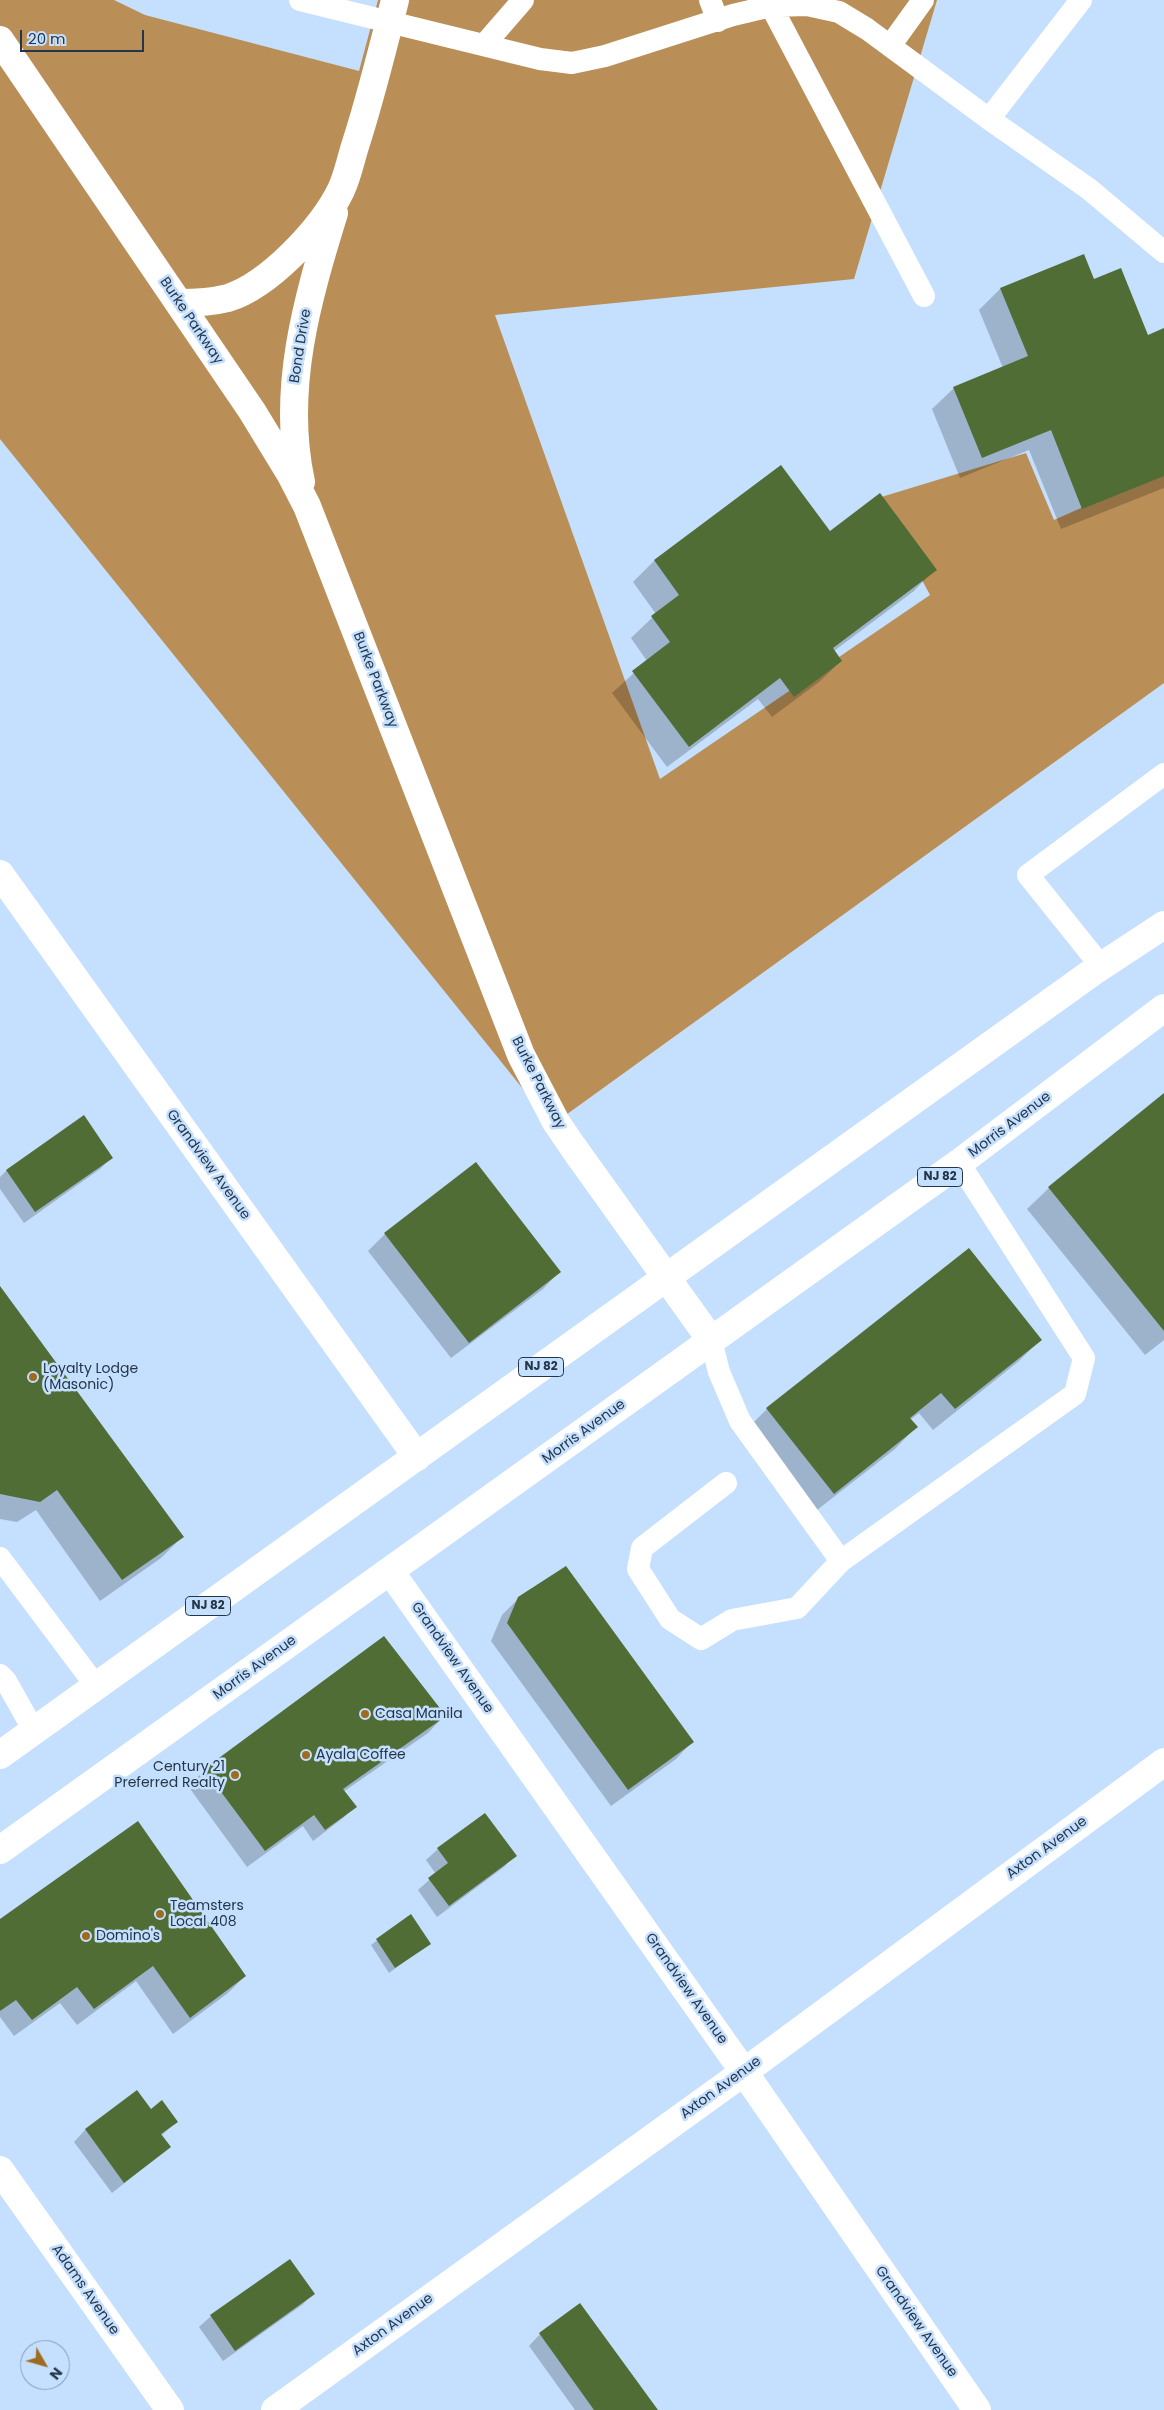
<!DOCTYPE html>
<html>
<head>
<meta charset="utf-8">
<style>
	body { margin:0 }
	#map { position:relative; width:1164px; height:2410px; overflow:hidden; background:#c5dffe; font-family:Poppins,sans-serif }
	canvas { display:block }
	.north { position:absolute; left:20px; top:2340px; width:50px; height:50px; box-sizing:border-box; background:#c5dffe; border:1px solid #859bb6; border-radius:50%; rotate:128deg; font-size:14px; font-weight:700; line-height:20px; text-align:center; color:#243649 }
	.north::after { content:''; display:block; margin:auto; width:18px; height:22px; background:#9e6b21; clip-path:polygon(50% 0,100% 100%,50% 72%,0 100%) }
	.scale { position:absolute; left:20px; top:30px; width:124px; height:22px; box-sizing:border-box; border:2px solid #243649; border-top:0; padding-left:6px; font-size:15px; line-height:18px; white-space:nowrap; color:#243649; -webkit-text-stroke:4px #c5dffe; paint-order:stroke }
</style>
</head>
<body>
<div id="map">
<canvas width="1164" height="2410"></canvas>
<div class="north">N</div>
<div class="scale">20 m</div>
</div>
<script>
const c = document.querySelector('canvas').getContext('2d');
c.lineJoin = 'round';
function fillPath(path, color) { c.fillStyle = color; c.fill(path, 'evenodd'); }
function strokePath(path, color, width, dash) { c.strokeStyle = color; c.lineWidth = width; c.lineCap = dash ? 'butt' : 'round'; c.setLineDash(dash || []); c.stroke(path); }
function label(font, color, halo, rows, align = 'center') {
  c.font = font + ' Poppins,sans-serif'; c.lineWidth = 5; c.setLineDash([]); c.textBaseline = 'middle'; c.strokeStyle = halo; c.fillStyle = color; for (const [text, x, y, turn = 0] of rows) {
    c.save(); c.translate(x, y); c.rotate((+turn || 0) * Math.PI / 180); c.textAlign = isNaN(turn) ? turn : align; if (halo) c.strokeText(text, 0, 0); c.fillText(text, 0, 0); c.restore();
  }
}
fillPath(new Path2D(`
	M0,0H114L145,15L359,71L378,0H937L854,279L495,315L660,779L930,595L878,498L1026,453L1054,520L1164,471V683L552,1125L0,439Z`), '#ba8f57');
fillPath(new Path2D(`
	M1093,280L1147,336L1164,329V488L1061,529L1029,450L960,478L932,409L954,388L1003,368L979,310L1000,289Z
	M780,466L830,532L935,569L914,591L834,651L841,661L819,682L772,717L758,699L667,767L612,693L647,661L631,638L656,614L633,582L654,561Z
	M1164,1095V1340L1145,1355L1027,1209L1049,1188Z
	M112,1157L100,1169L24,1223L0,1189V1177L6,1171Z
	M385,1234L559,1272L543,1289L451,1358L368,1251Z
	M0,1288L182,1537L161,1558L100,1601L36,1510L17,1522L0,1519Z
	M1040,1340L1019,1361L933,1430L919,1413L910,1420L916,1427L895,1449L812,1514L746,1430L767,1409Z
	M519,1598L692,1742L676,1759L611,1806L491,1641L502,1615Z
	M444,1716L428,1733L343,1792L355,1807L343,1818L313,1841L303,1826L247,1867L188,1786L205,1770Z
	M438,1849L515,1855L504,1867L437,1917L418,1890L436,1874L426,1860Z
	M410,1916L430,1943L389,1973L371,1945Z
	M0,1920L245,1976L228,1993L173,2034L136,1981L77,2025L60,2003L14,2036L0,2017Z
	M137,2092L151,2111L176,2122L161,2136L170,2147L112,2193L74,2142L85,2130Z
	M313,2294L302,2305L223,2361L199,2327L211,2316Z
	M540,2334L655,2410H575L529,2346Z`), '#0003');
fillPath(new Path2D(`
	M1084,254L1094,279L1121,268L1148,335L1164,328V476L1082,509L1051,430L982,458L953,387L1028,356L1000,288Z
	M781,465L830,531L880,493L937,570L833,648L842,661L794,697L780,678L689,747L632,671L670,642L651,616L679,595L654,560Z
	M1164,1093V1331L1048,1187Z
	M84,1115L113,1158L35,1212L6,1170Z
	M476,1162L561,1272L469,1343L384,1233Z
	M969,1248L1042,1340L955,1409L941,1393L910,1418L918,1427L834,1494L766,1408Z
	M0,1286L184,1537L122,1580L57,1490L40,1502L0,1494Z
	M566,1566L694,1742L628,1790L507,1623L518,1597Z
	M384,1636L446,1716L343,1789L357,1807L325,1830L314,1815L265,1851L204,1769Z
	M485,1813L517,1856L449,1906L428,1878L448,1863L437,1848Z
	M138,1821L246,1976L190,2018L153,1966L94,2009L77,1987L32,2020L16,2000L0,2011V1919Z
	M411,1914L431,1944L395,1968L376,1939Z
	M137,2090L151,2109L162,2100L178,2122L161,2134L171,2147L124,2183L85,2129Z
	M290,2259L315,2294L235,2351L210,2315Z
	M580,2303L658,2410H594L539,2333Z`), '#4f6d34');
strokePath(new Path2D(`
	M300,0L540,59L572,63L605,56L733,15L771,6L807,5L839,12L867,29L989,119L1089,189L1164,252
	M710,0L718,21
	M771,6L924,296
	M484,45L523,0
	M890,46L923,0
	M989,119L1081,0
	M1101,966L1028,875L1164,774
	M711,1340L719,1372L740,1421L841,1561L1075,1394L1084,1358L959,1163
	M726,1483L642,1548L638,1569L670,1619L701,1639L732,1620L797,1608L841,1561
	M0,1558L96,1686
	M0,1675L6,1681L34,1731`), '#fff', 22);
strokePath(new Path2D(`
	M0,40L252,411L291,475L307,506L521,1055L556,1122L573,1147L711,1340
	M179,303C195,303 212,302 228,298C269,285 322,229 341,190C348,175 351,158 356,143C371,96 383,48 395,0
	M301,482C281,390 307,300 334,213
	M0,874L417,1457
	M390,1571L744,2072L977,2410
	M0,2170L170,2410
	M275,2410L744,2072L1164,1762`), '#fff', 28);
strokePath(new Path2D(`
	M0,1755L1094,971L1164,925
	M0,1850L959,1163L1164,1008`), '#fff', 28);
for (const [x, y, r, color] of [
	[33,1377,5,"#9e6b21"],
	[365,1714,5,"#9e6b21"],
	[306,1755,5,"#9e6b21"],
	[235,1775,5,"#9e6b21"],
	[160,1914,5,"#9e6b21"],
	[86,1936,5,"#9e6b21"]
]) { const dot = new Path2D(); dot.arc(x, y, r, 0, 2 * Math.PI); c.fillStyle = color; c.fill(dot); strokePath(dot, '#c5dffe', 2); }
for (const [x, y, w] of [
	[940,1177,45],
	[541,1367,45],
	[208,1606,45]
]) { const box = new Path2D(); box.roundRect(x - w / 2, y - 9.5, w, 19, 4); c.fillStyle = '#c5dffe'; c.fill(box); strokePath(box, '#243649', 1); }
label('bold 12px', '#243649', null, [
	["NJ 82",940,1177],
	["NJ 82",541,1367],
	["NJ 82",208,1606]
]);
label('14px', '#243649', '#c5dffe', [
	["Burke Parkway",191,321,56],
	["Bond Drive",301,346,-81],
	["Burke Parkway",375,680,69],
	["Burke Parkway",538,1083,63],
	["Morris Avenue",1010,1125,-37],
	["Grandview Avenue",208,1165,54],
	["Morris Avenue",584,1432,-36],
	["Grandview Avenue",452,1658,55],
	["Morris Avenue",255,1668,-36],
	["Axton Avenue",1047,1848,-36],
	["Grandview Avenue",686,1989,55],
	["Axton Avenue",721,2088,-36],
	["Adams Avenue",85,2290,55],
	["Grandview Avenue",916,2322,55],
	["Axton Avenue",393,2325,-36]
]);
label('14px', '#243649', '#c5dffe', [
	["Loyalty Lodge",43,1369],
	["(Masonic)",43,1385],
	["Casa Manila",375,1714],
	["Ayala Coffee",316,1755],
	["Century 21",225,1767,"right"],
	["Preferred Realty",225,1783,"right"],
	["Teamsters",170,1906],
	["Local 408",170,1922],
	["Domino's",96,1936]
], 'left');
</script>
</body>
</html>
